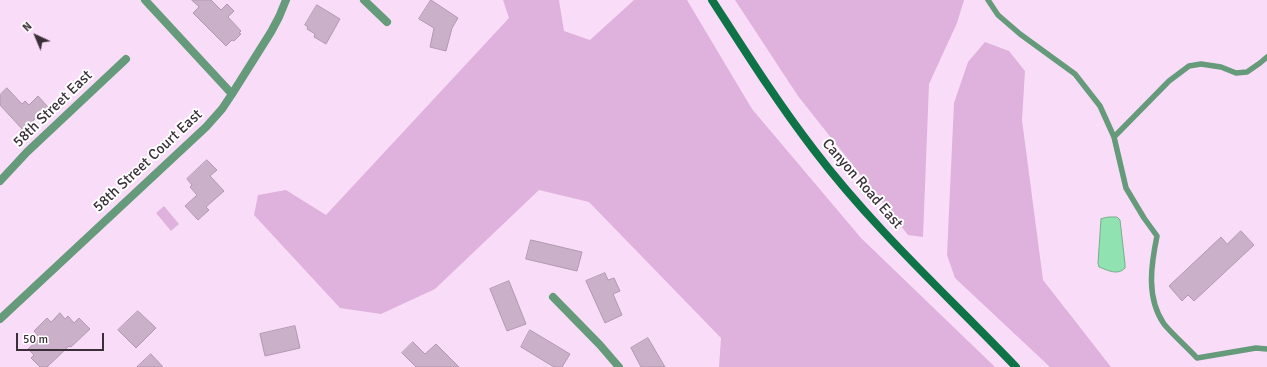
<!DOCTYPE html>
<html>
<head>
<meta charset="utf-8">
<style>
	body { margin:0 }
	#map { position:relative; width:1267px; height:367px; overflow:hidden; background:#f9ddf8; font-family:Signika,sans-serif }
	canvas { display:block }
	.north { position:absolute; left:16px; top:16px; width:40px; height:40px; -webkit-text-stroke:3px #fff; paint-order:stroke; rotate:316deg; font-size:11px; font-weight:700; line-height:16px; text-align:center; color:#3a2f39 }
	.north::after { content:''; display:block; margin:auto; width:14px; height:18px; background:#3a2f39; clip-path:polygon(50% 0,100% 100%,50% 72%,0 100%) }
	.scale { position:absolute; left:16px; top:333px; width:88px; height:18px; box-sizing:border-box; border:2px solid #3a2f39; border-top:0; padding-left:5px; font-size:12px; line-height:14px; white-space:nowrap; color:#3a2f39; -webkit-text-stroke:3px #fff; paint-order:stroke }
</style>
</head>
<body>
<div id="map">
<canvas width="1267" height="367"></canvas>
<div class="north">N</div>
<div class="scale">50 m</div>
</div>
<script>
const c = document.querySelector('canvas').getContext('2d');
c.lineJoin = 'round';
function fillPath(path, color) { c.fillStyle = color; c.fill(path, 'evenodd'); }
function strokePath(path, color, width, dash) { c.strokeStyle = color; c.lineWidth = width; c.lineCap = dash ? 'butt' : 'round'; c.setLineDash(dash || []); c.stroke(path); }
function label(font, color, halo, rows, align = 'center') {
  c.font = font + ' Signika,sans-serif'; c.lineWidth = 4; c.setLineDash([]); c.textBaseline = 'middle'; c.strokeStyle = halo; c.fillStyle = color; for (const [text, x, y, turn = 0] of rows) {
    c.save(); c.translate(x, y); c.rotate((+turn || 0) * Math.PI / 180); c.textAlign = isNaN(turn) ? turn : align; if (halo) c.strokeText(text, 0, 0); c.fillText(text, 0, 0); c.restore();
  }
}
fillPath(new Path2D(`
	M503,0H559L564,31L590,40L634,0H687L752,109L861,238L995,367H719L721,338L589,202L539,190L435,289L381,314L340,308L254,215L258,195L286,190L326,215L509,18Z
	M735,0H964L957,23L929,84L923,237L908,235L798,96Z
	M985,42L1009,51L1025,71L1022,120L1043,280L1111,367H1050L955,278L947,255L954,103L968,62Z
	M164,206L179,224L171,231L156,213Z`), '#dfb1dd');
const water = new Path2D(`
	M1109,217H1117L1120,220L1125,264V268C1118,276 1107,270 1099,267L1098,263L1101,219Z`);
fillPath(water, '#91e2b1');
strokePath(water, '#77ac8d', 1);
const building = new Path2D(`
	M192,0H211L221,10L227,4L234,11L228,17L241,31L239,33L241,34L234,41L232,40L226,46L193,13L199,7Z
	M431,0L458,18L452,28L446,51L430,47L434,28L419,19Z
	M317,5L340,19L326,44L314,37L315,34L307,29L308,27L305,25Z
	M7,88L22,104L25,101L29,105L38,96L48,107L23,130L0,105V95Z
	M207,160L217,170L210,176L224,191L206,207L209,210L198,220L185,206L197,195L190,187L192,185L187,179Z
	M1241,231L1254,245L1194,301L1188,295L1182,301L1169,286L1221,237L1227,244Z
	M531,240L582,252L577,271L526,259Z
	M605,273L608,280L614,278L620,291L613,294L622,315L605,323L586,281Z
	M509,281L526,324L507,331L490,289Z
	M138,311L156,328L136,348L118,330Z
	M60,313L65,319L68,316L74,323L79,318L90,329L71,347L69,346L47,367H40L31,358L34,355L28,349L40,338L34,331L47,318L51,322Z
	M295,326L300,348L265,356L260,334Z
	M530,330L570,354L562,367H554L521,347Z
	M648,338L665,367H641L631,348Z
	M413,342L425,354L436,344L459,367H416L402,353Z
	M151,354L163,367H137Z`);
fillPath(building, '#cbb0ca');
strokePath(building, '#b298b1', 1);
strokePath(new Path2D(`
	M988,0L998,15L1020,34L1075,74L1100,106L1114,137L1126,188L1144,218L1157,236C1151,265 1146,298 1164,324C1173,335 1187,347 1197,358L1256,348L1267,349
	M1114,137L1169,81L1189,66L1201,64L1221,67L1236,73L1247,72L1260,63L1267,57`), '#659a7a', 5.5);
strokePath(new Path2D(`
	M145,0L232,94
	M364,0L387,22
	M0,181L27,152L126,59
	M553,297L600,345L619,367
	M0,319L206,127L222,109L232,94L271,32L279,17L286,0`), '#659a7a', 8);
strokePath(new Path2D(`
	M712,0C745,51 777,102 814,150C874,229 948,296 1016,367`), '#0e7346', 8);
label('15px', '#3a2f39', '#fff', [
	["58th Street East",53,109,-44],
	["58th Street Court East",148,161,-43],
	["Canyon Road East",862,184,49]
]);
</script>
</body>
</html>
